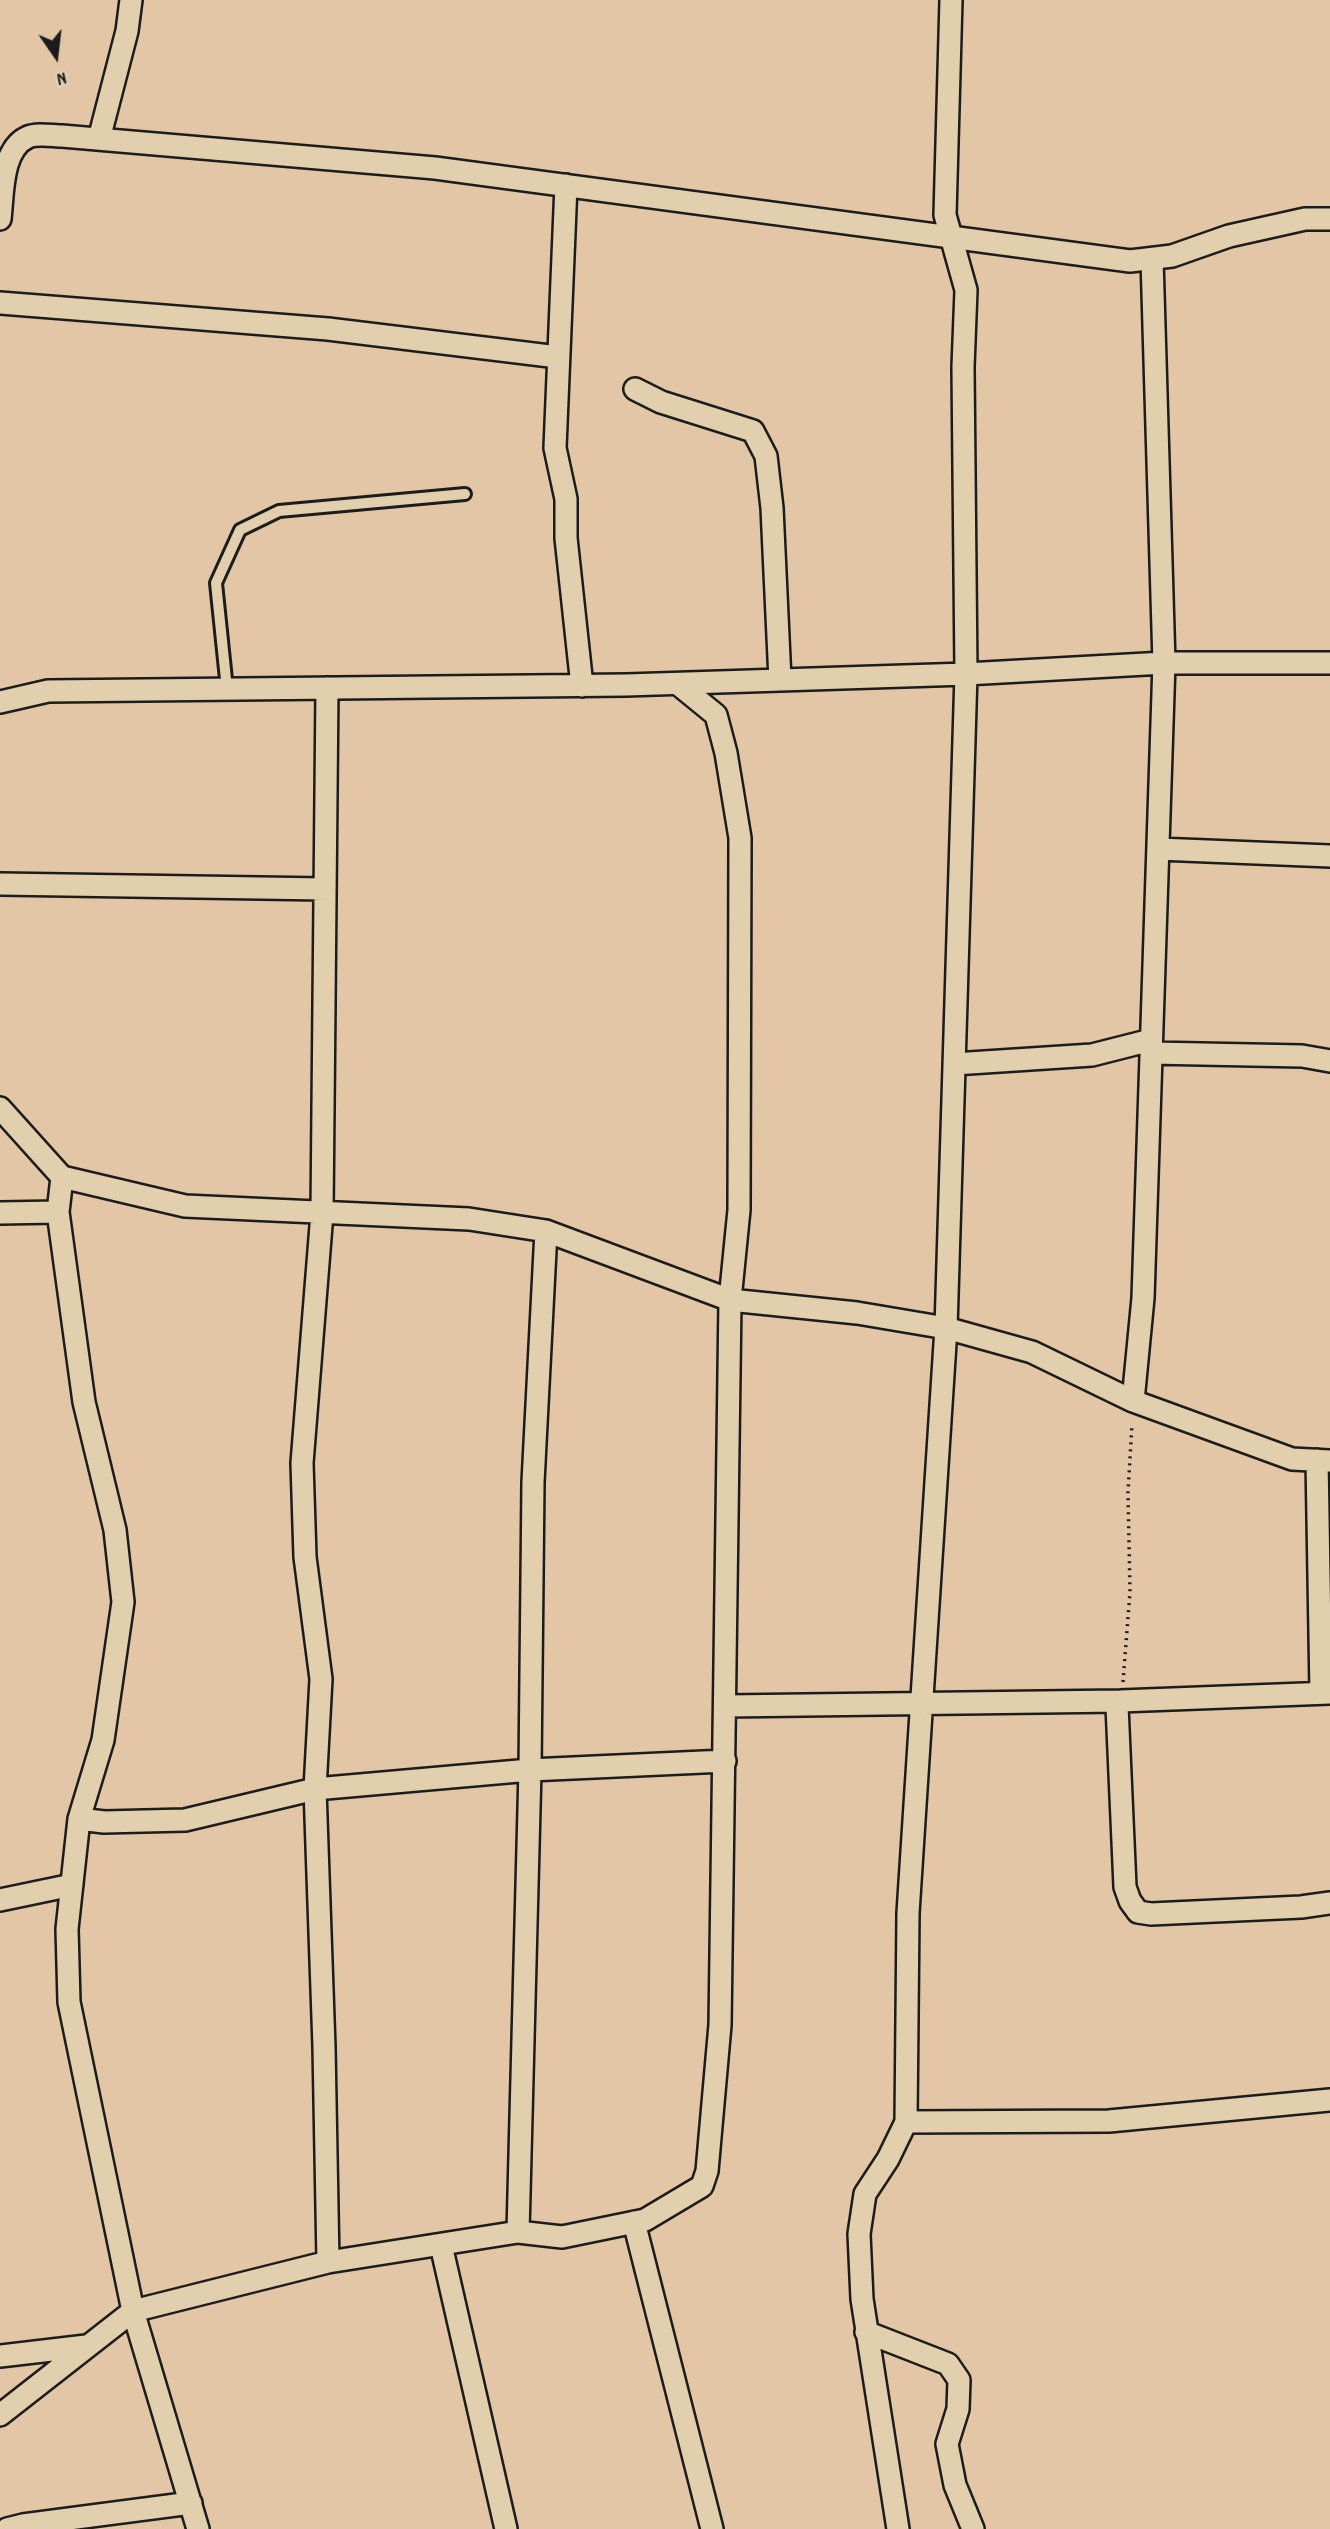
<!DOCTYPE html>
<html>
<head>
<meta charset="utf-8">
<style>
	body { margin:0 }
	#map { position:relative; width:1330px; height:2529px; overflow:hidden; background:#e2c6a6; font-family:Dekko,sans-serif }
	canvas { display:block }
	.north { position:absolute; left:21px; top:21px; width:70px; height:70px; -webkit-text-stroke:5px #e2cfad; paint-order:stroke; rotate:166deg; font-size:19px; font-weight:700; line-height:28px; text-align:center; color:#1c1c1c }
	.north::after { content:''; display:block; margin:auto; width:24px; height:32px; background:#1c1c1c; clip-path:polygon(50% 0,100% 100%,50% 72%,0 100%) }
</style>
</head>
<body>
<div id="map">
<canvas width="1330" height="2529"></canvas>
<div class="north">N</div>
</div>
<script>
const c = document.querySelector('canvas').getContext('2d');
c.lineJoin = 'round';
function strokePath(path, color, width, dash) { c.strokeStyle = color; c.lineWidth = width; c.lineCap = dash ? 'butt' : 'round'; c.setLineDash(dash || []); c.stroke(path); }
const service = new Path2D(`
	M227,689L216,583L240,530L279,511L465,494`);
const minor = new Path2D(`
	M99,139L127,31L131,0
	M566,185L555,448L566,499V538L582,686
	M0,219C3,194 1,149 28,137C37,133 53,136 62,136L435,168L1130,261L1172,256L1229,236L1305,219H1330
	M0,303L328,329L558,357
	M635,389L661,402L753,431L766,456L772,508L780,680
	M327,688L322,1213L302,1463L305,1557L321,1679L315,1789L324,2047L328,2262
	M0,702L48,691L626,685L966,674L1164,663H1330
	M1158,849L1330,856
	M0,884L325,889
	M1151,1053L1302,1056L1330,1061
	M954,1064L1092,1055L1151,1040
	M0,1108L62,1177L185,1206L469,1219L546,1231L730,1300L857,1313L946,1328L1032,1352L1133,1401L1292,1459L1330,1461
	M62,1177L58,1212L84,1402L115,1530L123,1602L103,1740L79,1819L67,1929L69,2002L133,2311L198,2529
	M0,1213L58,1212
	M546,1231L533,1482L530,1770L518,2232L562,2237L645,2220L702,2186L707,2171L720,2025L730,1300L739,1210L740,838L726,753L716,715L678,684
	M1133,1401L1143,1298L1164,663L1152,259
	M1317,1460L1321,1693
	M1120,1701L1117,1706L1125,1887L1130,1901L1138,1912L1151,1914L1301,1907L1330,1903
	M726,1706L1120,1701L1330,1693
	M79,1819L104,1822L185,1820L315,1789L530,1770L725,1761
	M0,1900L72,1885
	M906,2122L1109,2121L1330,2100
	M634,2222L712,2529
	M441,2245L506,2529
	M866,2332L948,2364L959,2380L958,2409L947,2444L955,2485L973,2529
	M0,2356L86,2346
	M0,2415L133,2311L328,2262L518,2232
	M7,2529L23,2525L191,2503
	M898,2529L862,2299L859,2234L865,2194L888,2159L906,2122L908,1913L946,1328L966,674L963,367L966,290L945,215L951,0`);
strokePath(service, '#1c1c1c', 16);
strokePath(minor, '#1c1c1c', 26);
strokePath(new Path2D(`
	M1123,1682L1130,1592L1128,1493L1132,1424`), '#1c1c1c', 3.5, [2, 5]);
strokePath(service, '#e2cfad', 10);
strokePath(minor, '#e2cfad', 21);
</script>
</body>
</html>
